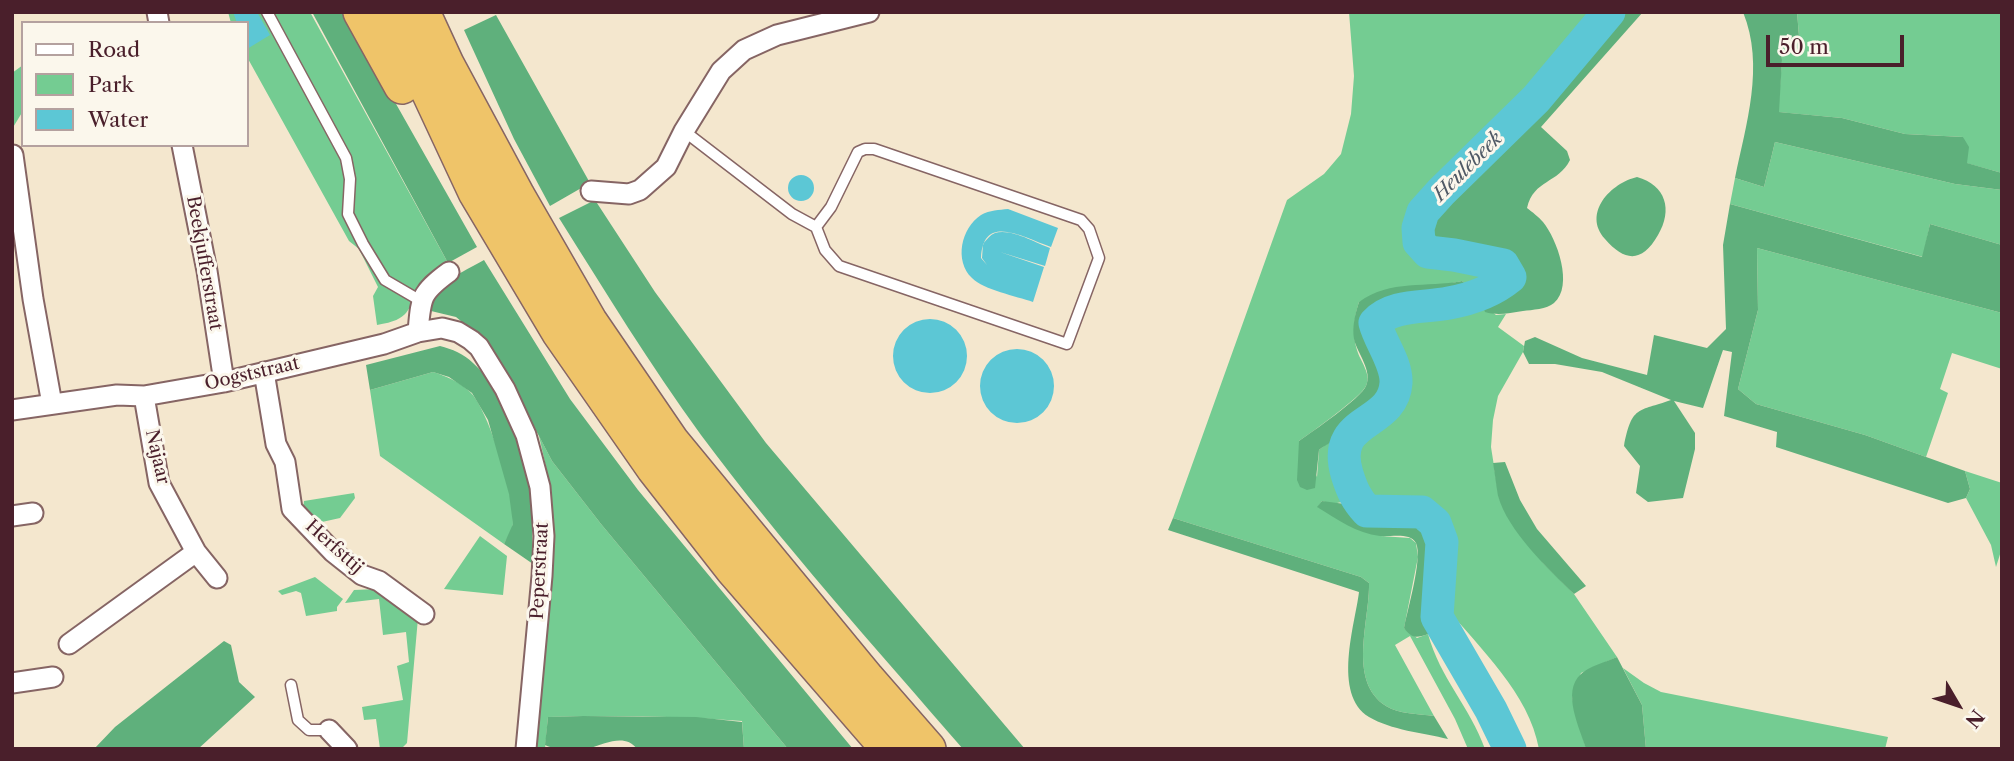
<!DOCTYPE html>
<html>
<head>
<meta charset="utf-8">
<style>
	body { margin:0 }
	#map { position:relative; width:2014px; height:761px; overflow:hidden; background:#f4e7ce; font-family:"Libre Caslon Text",serif }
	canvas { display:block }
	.frame { position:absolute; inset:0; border:14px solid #4a1f2b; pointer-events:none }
	.legend { position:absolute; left:21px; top:21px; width:228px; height:126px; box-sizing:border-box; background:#fbf7ec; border:2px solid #b4a19f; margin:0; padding:9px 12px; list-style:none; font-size:21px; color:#4a1f2b }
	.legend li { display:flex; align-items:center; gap:14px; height:35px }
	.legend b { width:35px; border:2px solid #b4a19f }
	.north { position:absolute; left:1923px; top:670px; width:70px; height:70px; -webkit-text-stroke:5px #fbf7ec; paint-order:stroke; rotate:129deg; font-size:19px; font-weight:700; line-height:28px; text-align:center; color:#4a1f2b }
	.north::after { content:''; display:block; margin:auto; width:24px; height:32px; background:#4a1f2b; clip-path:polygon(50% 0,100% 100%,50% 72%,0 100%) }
	.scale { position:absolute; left:1766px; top:35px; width:138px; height:32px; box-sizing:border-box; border:4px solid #4a1f2b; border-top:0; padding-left:9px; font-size:21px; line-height:24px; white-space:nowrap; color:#4a1f2b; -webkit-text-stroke:5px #fbf7ec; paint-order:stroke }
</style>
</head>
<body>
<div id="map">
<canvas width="2014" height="761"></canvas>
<div class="frame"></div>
<ul class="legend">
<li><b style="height:9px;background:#fff"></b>Road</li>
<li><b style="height:19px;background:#74cc92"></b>Park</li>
<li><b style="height:19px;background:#5cc7d5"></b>Water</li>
</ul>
<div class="north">N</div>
<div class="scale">50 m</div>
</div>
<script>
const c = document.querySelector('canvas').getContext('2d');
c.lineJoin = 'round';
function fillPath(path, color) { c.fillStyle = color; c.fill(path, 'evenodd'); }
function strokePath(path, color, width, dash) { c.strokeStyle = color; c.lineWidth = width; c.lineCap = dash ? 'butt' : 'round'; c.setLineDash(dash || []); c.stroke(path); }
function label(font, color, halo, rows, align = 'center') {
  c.font = font + ' "Libre Caslon Text",serif'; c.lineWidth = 6; c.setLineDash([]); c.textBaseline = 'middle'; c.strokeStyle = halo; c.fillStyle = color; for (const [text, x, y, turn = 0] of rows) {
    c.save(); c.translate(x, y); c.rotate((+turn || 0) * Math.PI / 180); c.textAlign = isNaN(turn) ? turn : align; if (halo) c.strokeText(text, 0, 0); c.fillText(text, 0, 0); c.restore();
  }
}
fillPath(new Path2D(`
	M228,12H310L448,263C439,270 427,277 422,286C405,311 412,319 377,325L373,296L378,287L359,249L349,241L247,57V23H231Z
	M1349,12H1599L1565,51L1567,54L1439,187C1420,210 1393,237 1428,260L1489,267L1497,271L1494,280L1465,293L1467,285L1462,281L1359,302C1354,317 1352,335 1357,350C1360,361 1372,374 1366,386C1361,397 1312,432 1299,441L1317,477L1319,450L1325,445L1337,439L1343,481L1355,515L1342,502L1332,504L1322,501L1318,507L1381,536L1410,538L1416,543L1418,557L1404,628L1417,638L1428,634C1440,678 1470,707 1485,749H1468L1455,719L1410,636L1395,645L1434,716C1419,714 1399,714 1386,706C1347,681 1370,621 1369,583L1361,577L1173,518L1287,200L1324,174L1341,154L1351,114L1354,76Z
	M1797,12H2002V173L1966,163L1963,137L1905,134L1842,118L1778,112L1782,60L1780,39L1799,36Z
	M23,65V111L12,129V73Z
	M1775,142L1955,184L2002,190V245L1930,224L1923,257L1730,204L1735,178L1764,187Z
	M1757,248L2002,313V369L1952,353L1940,389L1948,393L1926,457L1865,435L1756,404L1738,389L1758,310Z
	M1485,298L1482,304L1496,315L1506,314L1498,327L1524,346L1523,352L1498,396L1493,420L1491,447L1499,498L1513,524L1544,564L1574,594L1617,657L1581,673L1572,698L1586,749H1539C1529,693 1480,649 1445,606C1444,580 1451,551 1442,526C1420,465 1365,550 1351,458C1347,437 1364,434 1378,424C1412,399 1403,364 1383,333L1386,325L1394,317L1429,312Z
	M433,372C446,376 460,382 470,392C488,408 516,500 513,524C512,531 507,538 504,544L380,456L370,390Z
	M539,436L552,461L601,524L788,749H744L742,721C677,716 613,715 548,717L545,749H536L553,561V515L551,489Z
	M1965,471L2002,483V548L1996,567L1991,545L1966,498L1970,489Z
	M354,493L355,498L340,518L322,522L303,509L304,501Z
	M480,536L507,556L503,595L444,589Z
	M315,577L343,599L337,607V611L306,616L301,593L296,591L282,595L278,591Z
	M377,589L418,618L407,743L401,749H380L376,719L364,720L362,707L403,700L397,666L409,662L406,632L383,635L379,599L345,603L354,590Z
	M1623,668L1644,683L1661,692L1888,737L1885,749H1646L1642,705Z`), '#74cc92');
fillPath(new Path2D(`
	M312,12H344L477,247L448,263Z
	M1618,12H1643L1541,127L1567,151L1570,160C1558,184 1534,179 1527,208C1532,212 1539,217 1543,222C1557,239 1574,286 1554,303C1547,309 1532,310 1523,311C1509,313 1498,316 1485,312L1482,304L1485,298L1516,285L1517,269L1508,262L1433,245L1426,241L1425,230L1429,218L1437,206L1548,93Z
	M1743,12H1797L1799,36L1780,39L1782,60L1779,112L1842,118L1905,134L1963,137L1969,147L1967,163L2002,173V190L1955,184L1775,142L1764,187L1735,178C1746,124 1765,66 1743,12Z
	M496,15L590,183L550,206L514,139L464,30Z
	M1637,177C1666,185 1673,210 1658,235C1642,263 1625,262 1605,239C1582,213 1611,183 1637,177Z
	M595,200L655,292L766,443L1025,749H963C874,646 782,544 701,435C650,365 605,291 559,218Z
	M1730,204L1922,257L1930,224L2002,245V313L1757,248L1758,310L1738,389L1756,404L1865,435L1965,471L1970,489L1966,498L1948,503L1776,447L1777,432L1724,416L1732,352L1723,350L1703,408L1674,401L1695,433V449L1683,498L1648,502L1636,493L1640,466L1624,446C1632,405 1638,412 1671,400L1602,372L1555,364H1529L1523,352L1525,341L1535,337L1582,358L1647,375L1654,335L1707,348L1726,329L1723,245Z
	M484,260L570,399L638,490L853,749H788L601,524L552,461L517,394L484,340L456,317L431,311L427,308C435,283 463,272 484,260Z
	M1462,281L1467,285L1465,293C1440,296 1413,297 1389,303C1343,316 1399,363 1388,392C1383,407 1351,431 1337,439C1330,443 1325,445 1319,450L1315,488L1307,490L1300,487L1297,480L1299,441C1312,432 1361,398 1366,386C1373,371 1357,353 1354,339C1352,327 1355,314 1359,302C1391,279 1426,288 1462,281Z
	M440,346C452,349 464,354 473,363C503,389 523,445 529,483C533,509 532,537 533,564L504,544L513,524L509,494L488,420L472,393L449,377L433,372L370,390L366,365Z
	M1505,462L1520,500L1537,529L1586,586L1574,594C1548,569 1508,531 1498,496C1496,485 1495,474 1493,463Z
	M1322,501L1345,504C1371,531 1388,518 1420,517C1446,546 1432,598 1428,634C1417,638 1412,639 1404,628C1407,611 1423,558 1416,543C1410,532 1391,537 1380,536C1356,533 1338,520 1317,507Z
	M1173,518L1361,577L1369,583C1370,621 1347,681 1386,706C1399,714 1419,714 1434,716L1448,739C1423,733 1391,730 1369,717C1332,694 1355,625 1359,592L1168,530Z
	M224,641L231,645L239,682L255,697L198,749H94L115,727Z
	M1617,657L1642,705L1646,749H1586C1580,728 1561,692 1581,674C1589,666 1606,662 1617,657Z
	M583,716L696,717L742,722L744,749H637C625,733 605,744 590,748C577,752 556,750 545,745L548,717Z`), '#5fb07c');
fillPath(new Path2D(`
	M233,12H257L270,35L247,49V23H237Z
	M788 188a13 13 0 1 1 26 0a13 13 0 1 1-26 0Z
	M1008,209L1058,228L1051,247C1024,238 983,212 981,258L987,265L982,258L983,244C987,239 990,235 995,233C1011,228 1036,243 1050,248L1045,266L1000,252L1044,267L1033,302C1016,296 984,290 972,278C954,261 961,228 981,215C990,210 999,210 1008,209Z
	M893 356a37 37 0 1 1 74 0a37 37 0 1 1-74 0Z
	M980 386a37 37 0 1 1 74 0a37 37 0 1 1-74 0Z`), '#5cc7d5');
strokePath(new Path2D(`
	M1510,749L1491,710L1437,617L1442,542L1435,523L1422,512L1367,511C1356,499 1352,490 1347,474C1330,416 1393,428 1396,383C1397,363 1380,342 1375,323C1392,304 1424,308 1449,303C1471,299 1493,291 1510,277L1503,265L1454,255L1428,252L1419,242L1418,228L1423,212L1441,192L1536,99L1609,12`), '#5cc7d5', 33);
const service = new Path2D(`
	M267,12L346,158L350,179L348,214L363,244L385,280L421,301
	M684,131L792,214L816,227L825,250L839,266L1067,344L1099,258L1089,229L1081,220L874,149H865L858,152L831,207L816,227
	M291,685L298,720L309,730H329`);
const minor = new Path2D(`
	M157,12L159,23
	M182,145L207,271L224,382
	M13,155L33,299L52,404
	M591,191L629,194L640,190L666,167L684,131L721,71L744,50L777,35L869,12
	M418,332C421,298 420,293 449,272
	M264,372L276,444L285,462L292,509L333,552L362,575L379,581L424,614
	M144,396L159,483L196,552L217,578
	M12,410L117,395L144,396L224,382L384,344L418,332L442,328L458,332L471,340L479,347L505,389L526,435L540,487L544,536L542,576L526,749
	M12,516L33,513
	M69,644L196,552
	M12,683L53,677
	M329,730L347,749`);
const motorway = new Path2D(`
	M361,12L402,86
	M392,12L476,192L560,333L654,468L733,569L889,749
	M422,12L446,64L517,196L589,321L671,441L867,679L928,749`);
strokePath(service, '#866564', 13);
strokePath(minor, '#866564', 23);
strokePath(motorway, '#866564', 38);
strokePath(service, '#fff', 10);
strokePath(minor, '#fff', 19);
strokePath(motorway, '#efc469', 35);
label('18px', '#4a1f2b', '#fbf7ec', [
	["Beekjufferstraat",204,263,80],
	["Oogststraat",252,374,-13],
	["Najaar",157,457,77],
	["Herfsttij",334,547,42],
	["Peperstraat",540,571,-87]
]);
label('italic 19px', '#505a66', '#fbf7ec', [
	["Heulebeek",1468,167,-45]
]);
</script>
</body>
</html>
